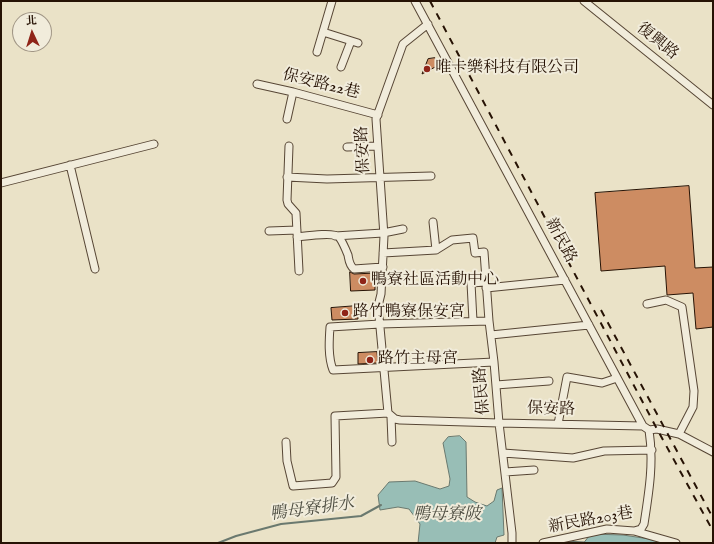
<!DOCTYPE html>
<html>
<head>
<meta charset="utf-8">
<style>
	body { margin:0 }
	#map { position:relative; width:714px; height:544px; overflow:hidden; background:#eae2c7; font-family:"IM FELL English","Noto Serif TC",serif }
	canvas { display:block }
	.frame { position:absolute; inset:0; border:2px solid #261204; pointer-events:none }
	.north { position:absolute; left:12px; top:12px; width:40px; height:40px; box-sizing:border-box; background:#f1ecdb; border:1px solid #a09585; border-radius:50%; rotate:356deg; font-size:11px; font-weight:700; line-height:16px; text-align:center; color:#261204 }
	.north::after { content:''; display:block; margin:auto; width:14px; height:18px; background:#8f2418; clip-path:polygon(50% 0,100% 100%,50% 72%,0 100%) }
</style>
</head>
<body>
<div id="map">
<canvas width="714" height="544"></canvas>
<div class="frame"></div>
<div class="north">北</div>
</div>
<script>
const c = document.querySelector('canvas').getContext('2d');
c.lineJoin = 'round';
function fillPath(path, color) { c.fillStyle = color; c.fill(path, 'evenodd'); }
function strokePath(path, color, width, dash) { c.strokeStyle = color; c.lineWidth = width; c.lineCap = dash ? 'butt' : 'round'; c.setLineDash(dash || []); c.stroke(path); }
function label(font, color, halo, rows, align = 'center') {
  c.font = font + ' "IM FELL English","Noto Serif TC",serif'; c.lineWidth = 4; c.setLineDash([]); c.textBaseline = 'middle'; c.strokeStyle = halo; c.fillStyle = color; for (const [text, x, y, turn = 0] of rows) {
    c.save(); c.translate(x, y); c.rotate((+turn || 0) * Math.PI / 180); c.textAlign = isNaN(turn) ? turn : align; if (halo) c.strokeText(text, 0, 0); c.fillText(text, 0, 0); c.restore();
  }
}
const water = new Path2D(`
	M460,436L466,442L467,497L475,502L487,506L494,501L497,490L502,488L504,535L497,537L495,543H418L420,524L409,509L398,507L380,510L378,495L389,482L415,481L440,489L449,486L450,479L443,443L448,437Z
	M591,534L623,535L676,543H556L563,541L584,542Z`);
fillPath(water, '#98beb6');
strokePath(water, '#6a796f', 1);
strokePath(new Path2D(`
	M218,543L236,536L281,524L361,516L381,505`), '#6a796f', 2);
const building = new Path2D(`
	M435,58L439,65L422,74L428,59Z
	M689,186L695,268L713,267V327L696,329L693,293L667,295L665,266L601,271L595,193Z
	M350,272L354,274L375,273V290L351,291Z
	M357,306L358,319L332,320L331,308Z
	M377,352L378,363L358,364V353Z`);
fillPath(building, '#cd8c62');
strokePath(building, '#261204', 1);
const minor = new Path2D(`
	M415,1L643,426L649,430L657,429L679,434L713,452
	M584,1L713,105
	M428,24L403,44L376,119L384,236L381,294L378,306L388,413L395,419L400,420L499,423L643,426
	M323,32L358,43
	M317,52L332,1
	M341,67L351,41
	M257,84L293,92L378,115
	M287,119L293,92
	M289,146L287,200L288,204L296,213L299,271
	M347,147L377,146
	M70,165L95,269
	M287,177L327,179L431,176
	M1,183L154,144
	M433,222L436,250
	M269,231L297,230
	M335,236L383,233L403,229
	M297,237C306,236 333,232 339,237C342,241 346,250 348,255C349,260 349,265 354,269L383,267
	M383,253L436,250L452,240L473,238L475,253L484,252L489,321
	M486,288L565,280
	M647,304L666,300L682,307L694,391L693,407L679,434
	M473,321L471,283L485,282
	M491,335L589,325
	M494,362L333,370C328,357 329,341 330,327L380,324L489,321L494,362L499,423L512,533V543
	M496,385L549,381
	M391,417L392,442
	M558,424L567,377L602,383L617,378
	M286,442L287,461L293,486L332,483L336,477L335,416L388,413
	M503,453L573,458L604,451L652,450
	M505,472L534,470
	M634,531L676,543
	M543,543L607,529L634,531L641,529L644,524C649,492 654,462 649,430`);
strokePath(minor, '#574635', 9);
strokePath(minor, '#f1ecdb', 7);
strokePath(new Path2D(`
	M430,1L657,429L713,531
	M601,310L713,518`), '#261204', 2, [7, 7]);
for (const [x, y, r, color] of [
	[427,69,4,"#8f2418"],
	[363,281,4,"#8f2418"],
	[345,313,4,"#8f2418"],
	[370,360,4,"#8f2418"]
]) { const dot = new Path2D(); dot.arc(x, y, r, 0, 2 * Math.PI); c.fillStyle = color; c.fill(dot); strokePath(dot, '#f1ecdb', 1.5); }
label('16px', '#261204', '#f1ecdb', [
	["復興路",657,42,39],
	["保安路22巷",321,85,14],
	["保安路",364,150,-93],
	["新民路",560,241,62],
	["保民路",483,391,-95],
	["保安路",551,410,1],
	["新民路203巷",591,521,-10]
]);
label('16px', '#261204', '#f1ecdb', [
	["唯卡樂科技有限公司",435,69],
	["鴨寮社區活動中心",371,281],
	["路竹鴨寮保安宮",353,313],
	["路竹主母宮",378,360]
], 'left');
label('italic 17px', '#4e4e42', '#f1ecdb', [
	["鴨母寮排水",312,510,-8],
	["鴨母寮陂",447,516]
]);
</script>
</body>
</html>
